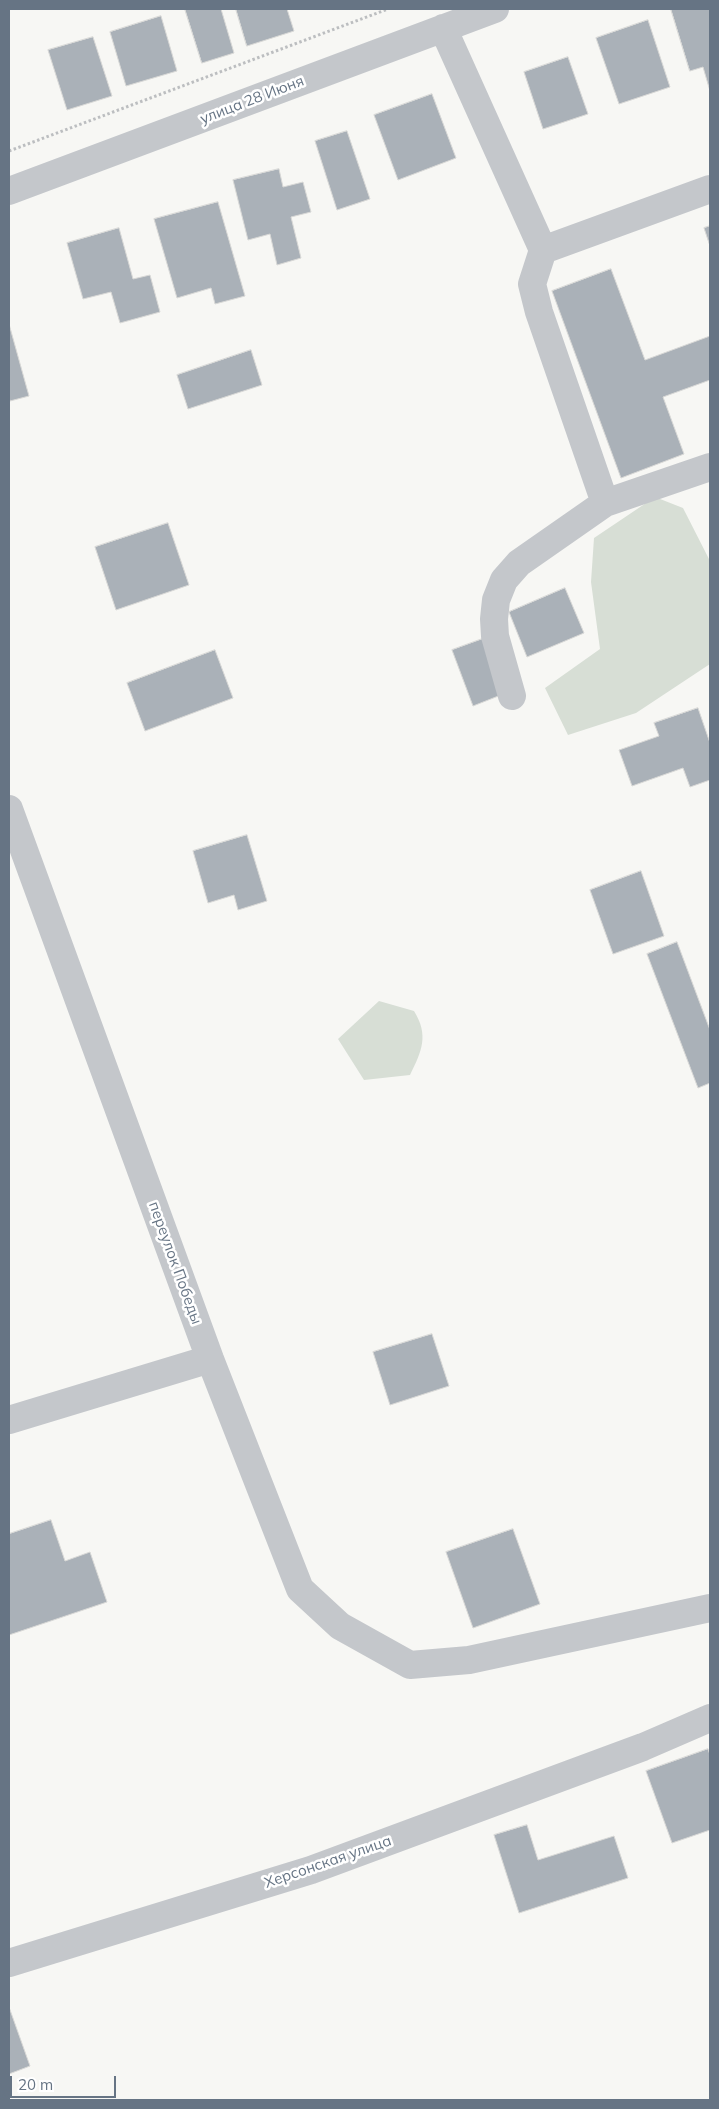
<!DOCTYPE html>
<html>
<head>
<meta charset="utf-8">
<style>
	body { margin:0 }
	#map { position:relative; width:719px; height:2109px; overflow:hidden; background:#f7f7f4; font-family:Mulish,sans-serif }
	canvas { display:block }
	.frame { position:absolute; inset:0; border:10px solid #667484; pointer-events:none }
	.scale { position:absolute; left:10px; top:2076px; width:106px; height:22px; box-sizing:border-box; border:2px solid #667484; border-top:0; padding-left:6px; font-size:15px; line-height:18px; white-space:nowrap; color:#667484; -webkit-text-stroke:4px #fff; paint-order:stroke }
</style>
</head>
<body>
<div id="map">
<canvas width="719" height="2109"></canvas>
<div class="frame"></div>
<div class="scale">20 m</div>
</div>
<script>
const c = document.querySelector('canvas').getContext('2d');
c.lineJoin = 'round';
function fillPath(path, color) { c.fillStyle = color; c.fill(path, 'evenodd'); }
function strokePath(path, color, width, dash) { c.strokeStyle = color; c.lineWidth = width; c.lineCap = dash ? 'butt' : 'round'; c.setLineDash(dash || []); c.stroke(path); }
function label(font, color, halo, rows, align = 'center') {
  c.font = font + ' Mulish,sans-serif'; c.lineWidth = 5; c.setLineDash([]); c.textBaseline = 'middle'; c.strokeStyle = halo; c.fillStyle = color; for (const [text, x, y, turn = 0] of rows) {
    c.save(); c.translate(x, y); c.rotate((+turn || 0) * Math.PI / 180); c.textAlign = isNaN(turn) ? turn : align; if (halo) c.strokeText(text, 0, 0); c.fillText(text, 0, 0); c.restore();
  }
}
fillPath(new Path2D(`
	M655,497L683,508L710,561V664L636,713L568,735L545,688L600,649L591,582L594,538Z
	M379,1001L414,1011C429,1035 422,1051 410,1075L364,1080L338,1039Z`), '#d7ded5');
const building = new Path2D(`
	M185,9H221L234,53L202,63Z
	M236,9H287L294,31L247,46Z
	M671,9H710V91L703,67L690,71Z
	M161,16L177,71L126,86L110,32Z
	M648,20L670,87L619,104L596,38Z
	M93,37L112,96L67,110L48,50Z
	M568,57L588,114L543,129L524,72Z
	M432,94L456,158L398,180L374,115Z
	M347,131L370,199L337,210L315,141Z
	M279,169L283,187L303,182L311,212L291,217L301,258L277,265L270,234L248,240L233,180Z
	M218,202L245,296L215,304L211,288L177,298L154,219Z
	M710,226V246L704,228Z
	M119,228L133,279L150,275L160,312L120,323L111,292L83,299L67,243Z
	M611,269L645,360L710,336V380L663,397L684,454L621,478L552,291Z
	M9,324L29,396L10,401L9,397Z
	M251,350L262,385L188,409L177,375Z
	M168,523L189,585L116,610L95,547Z
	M565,588L584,633L527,657L509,612Z
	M485,638L506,693L473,706L452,650Z
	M215,650L233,698L145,731L127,683Z
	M698,708L710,743V780L690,787L683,768L632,786L619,750L659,736L654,723Z
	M247,835L267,901L238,910L234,895L208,903L193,851Z
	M641,871L664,936L613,954L590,890Z
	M677,942L710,1030V1083L698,1088L647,954Z
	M432,1334L449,1386L390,1405L373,1352Z
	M51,1520L65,1561L90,1552L107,1602L9,1635V1534Z
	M513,1529L540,1604L473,1628L446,1552Z
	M708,1749L710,1755V1830L672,1843L646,1771Z
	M527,1825L538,1860L614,1836L628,1878L519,1913L494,1835Z
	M9,2007L30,2066L9,2074Z`);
fillPath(building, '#aab1b8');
strokePath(building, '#d8d8d6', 1);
strokePath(new Path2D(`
	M9,151L388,9`), '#bcbec0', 3, [2.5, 2.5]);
strokePath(new Path2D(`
	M443,28L543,250L532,284L539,312L605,503
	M9,191L495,9
	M543,250L710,189
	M512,696L495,636L494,619L496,600L504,580L519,563L605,503L710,467
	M9,809L210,1359L300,1589L340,1626L410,1665L469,1660L710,1608
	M9,1420L210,1359
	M9,1963L311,1870L643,1747L710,1718`), '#c4c7cb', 28);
label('15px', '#667484', '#fff', [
	["улица 28 Июня",252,100,-21],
	["переулок Победы",175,1263,70],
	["Херсонская улица",328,1862,-19]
]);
</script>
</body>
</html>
